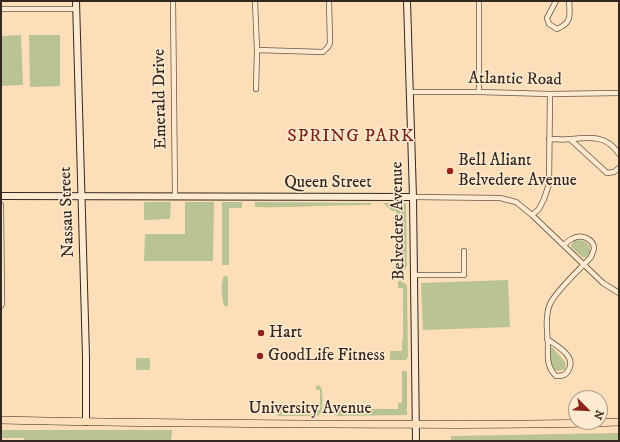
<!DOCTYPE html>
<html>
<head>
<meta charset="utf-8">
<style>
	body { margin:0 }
	#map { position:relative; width:620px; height:442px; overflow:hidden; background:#fcdfb8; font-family:"IM FELL DW Pica",serif }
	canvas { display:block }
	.frame { position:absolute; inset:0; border:2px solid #342820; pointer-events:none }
	.north { position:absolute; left:568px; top:390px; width:40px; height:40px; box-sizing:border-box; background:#fdead1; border:1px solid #ad9c8a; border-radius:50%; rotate:114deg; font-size:11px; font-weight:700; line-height:16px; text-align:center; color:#342820 }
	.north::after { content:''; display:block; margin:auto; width:14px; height:18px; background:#8f2418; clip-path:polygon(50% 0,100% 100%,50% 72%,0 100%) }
</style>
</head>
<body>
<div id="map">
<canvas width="620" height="442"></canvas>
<div class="frame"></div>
<div class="north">N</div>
</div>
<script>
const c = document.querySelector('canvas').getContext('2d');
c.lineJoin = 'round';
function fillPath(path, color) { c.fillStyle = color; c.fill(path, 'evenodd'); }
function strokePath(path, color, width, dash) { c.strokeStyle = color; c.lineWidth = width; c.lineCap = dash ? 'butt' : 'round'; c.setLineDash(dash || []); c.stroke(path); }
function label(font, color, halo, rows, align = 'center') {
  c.font = font + ' "IM FELL DW Pica",serif'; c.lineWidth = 3; c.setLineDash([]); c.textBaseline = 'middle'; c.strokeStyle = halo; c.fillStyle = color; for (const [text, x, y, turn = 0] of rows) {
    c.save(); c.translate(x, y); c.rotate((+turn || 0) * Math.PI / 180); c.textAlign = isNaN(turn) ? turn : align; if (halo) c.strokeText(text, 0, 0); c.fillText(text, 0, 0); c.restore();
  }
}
fillPath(new Path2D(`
	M21,35L23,85L1,86V36Z
	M29,35H60V86L30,87Z
	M144,202H171L170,219L144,220Z
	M185,202H214L213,261H144L145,234H185Z
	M222,202H242V208H229V265H222Z
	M255,202L371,203V205C332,205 294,208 255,207Z
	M383,203H405L406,204L407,266L404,270L396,271L394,270L395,262H401L400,215H396V211H392Z
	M579,240C587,241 591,245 590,253L585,258L582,257L571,247V245L574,241Z
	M224,276H227L228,278V306H224C222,297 220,284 224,276Z
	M508,280L510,327L423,330L421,283Z
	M398,281H401L407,285L408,357L406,360H390V351H402V341H403V288H398Z
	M551,348H553L566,363L565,369C560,371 556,372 551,368Z
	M136,358H150V370H136Z
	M402,371H407V415L338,416L334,414L333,406V405L344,404V409H398V403H402Z
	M319,385L322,389C322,397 325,410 318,416H278L277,412L282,411V415L315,414V410H320V390H316V386Z
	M1,430H172L171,441H25L24,438H1Z
	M619,433V441H567L566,439L563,441H451V436Z`), '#bac393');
const street = new Path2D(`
	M173,1L175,196
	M255,1L257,50L256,89
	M556,1L547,18L549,24L557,29C572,23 570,15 569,1
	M1,9H76
	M257,50L323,52L328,47L330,43L329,1
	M410,92H479L550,94L619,93
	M479,92V1
	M549,139C557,139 564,140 571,139C590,137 607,135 619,154
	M571,140L607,173L614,172L619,168
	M413,197L500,198L516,202L532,215L603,283L619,293
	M1,205L2,304L1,306
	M532,215L539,209L544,199L549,184L550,94
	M414,275H464V251
	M547,339C557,346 576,356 569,369C566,376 562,376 556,376C546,366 548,356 548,344C547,331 545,316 550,304C555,292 581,268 591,257L594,249C594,239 581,233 572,239C569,240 566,243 564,245`);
const secondary = new Path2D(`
	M76,1L86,357V422
	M407,1L413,197L416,441
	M1,196L413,197`);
const primary = new Path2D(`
	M1,420C111,423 220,423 330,424C427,424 523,426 619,422`);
strokePath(street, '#665646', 6);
strokePath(secondary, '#342820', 8);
strokePath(primary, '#342820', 8);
strokePath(street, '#fdead1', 4.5);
strokePath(secondary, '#fdead1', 6);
strokePath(primary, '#fcdfb8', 7);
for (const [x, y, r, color] of [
	[450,171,4,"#8f2418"],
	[261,333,4,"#8f2418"],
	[260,356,4,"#8f2418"]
]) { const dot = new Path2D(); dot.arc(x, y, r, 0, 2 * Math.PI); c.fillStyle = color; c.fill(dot); strokePath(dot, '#fdead1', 1.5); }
label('17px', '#342820', '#fdead1', [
	["Atlantic Road",515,80,1],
	["Emerald Drive",161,99,-91],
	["Queen Street",328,183],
	["Nassau Street",68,212,-92],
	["Belvedere Avenue",399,221,-91],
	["University Avenue",310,409]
]);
label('17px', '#342820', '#fdead1', [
	["Bell Aliant",458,161],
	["Belvedere Avenue",458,181],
	["Hart",269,333],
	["GoodLife Fitness",268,356]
], 'left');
c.letterSpacing = '1px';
label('18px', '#7a1f14', '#fdead1', [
	["SPRING PARK",351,137]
]);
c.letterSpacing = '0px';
</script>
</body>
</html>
